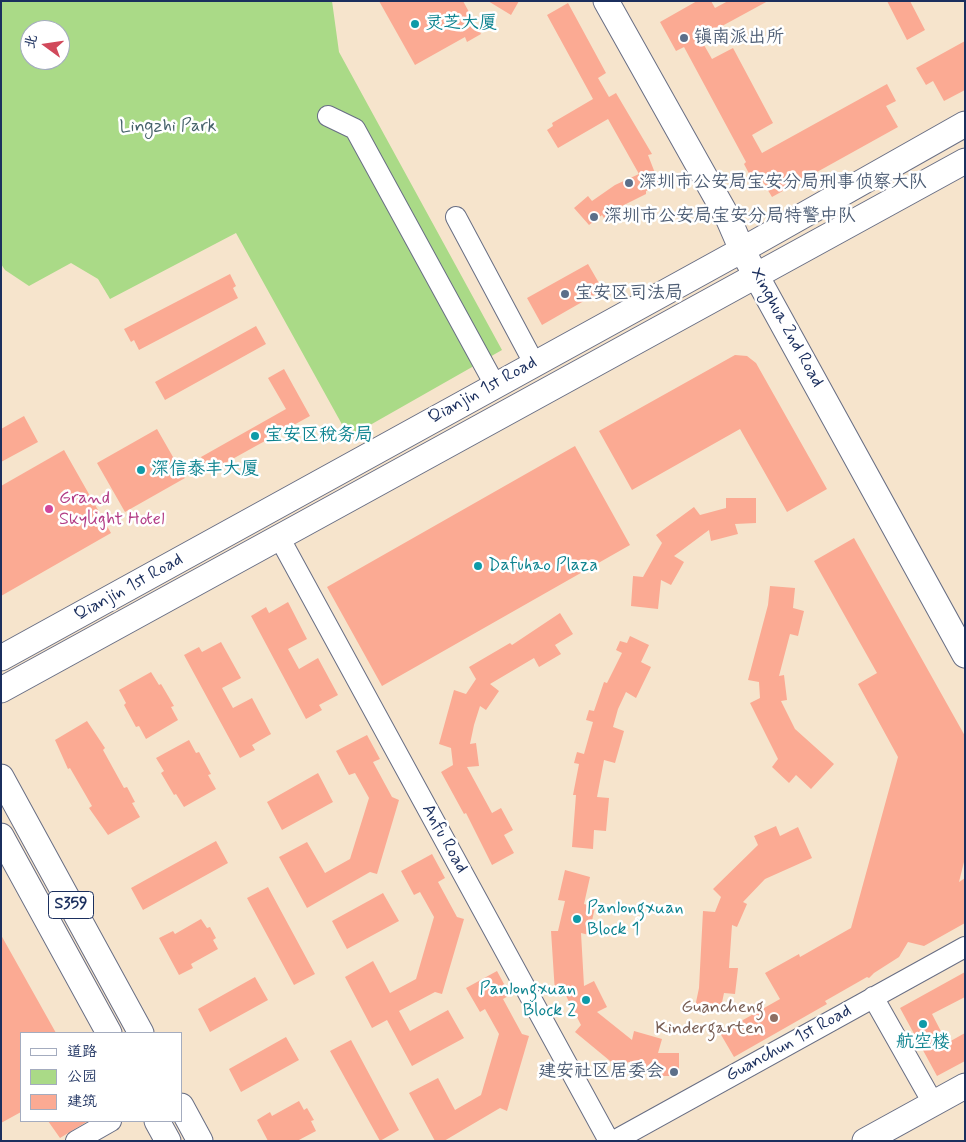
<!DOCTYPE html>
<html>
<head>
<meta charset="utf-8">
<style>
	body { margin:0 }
	#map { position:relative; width:966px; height:1142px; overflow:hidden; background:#f6e4cc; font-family:Mynerve,"LXGW WenKai TC",sans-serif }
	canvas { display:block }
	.frame { position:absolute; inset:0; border:2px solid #1b2f5e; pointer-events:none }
	.legend { position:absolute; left:20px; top:1032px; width:162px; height:90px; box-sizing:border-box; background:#fff; border:1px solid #a4acbf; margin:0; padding:6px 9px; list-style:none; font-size:15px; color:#1b2f5e }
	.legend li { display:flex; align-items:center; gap:10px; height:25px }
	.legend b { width:25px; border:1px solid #a4acbf }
	.north { position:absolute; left:20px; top:20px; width:50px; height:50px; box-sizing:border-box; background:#fff; border:1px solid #a4acbf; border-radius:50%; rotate:284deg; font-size:14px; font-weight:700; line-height:20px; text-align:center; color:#1b2f5e }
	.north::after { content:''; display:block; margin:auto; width:18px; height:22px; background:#d1495b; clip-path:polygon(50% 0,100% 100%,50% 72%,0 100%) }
</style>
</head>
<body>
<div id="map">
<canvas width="966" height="1142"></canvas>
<div class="frame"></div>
<ul class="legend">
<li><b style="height:6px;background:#fff"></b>道路</li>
<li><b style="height:14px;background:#aada87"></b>公园</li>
<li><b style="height:14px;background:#fbaa93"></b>建筑</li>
</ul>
<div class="north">北</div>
</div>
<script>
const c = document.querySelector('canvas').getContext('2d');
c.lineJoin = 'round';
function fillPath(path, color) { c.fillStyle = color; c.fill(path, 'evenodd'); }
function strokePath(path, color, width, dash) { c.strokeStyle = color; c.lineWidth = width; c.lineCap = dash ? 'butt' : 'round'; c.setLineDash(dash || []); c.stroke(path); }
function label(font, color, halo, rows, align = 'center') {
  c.font = font + ' Mynerve,"LXGW WenKai TC",sans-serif'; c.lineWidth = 5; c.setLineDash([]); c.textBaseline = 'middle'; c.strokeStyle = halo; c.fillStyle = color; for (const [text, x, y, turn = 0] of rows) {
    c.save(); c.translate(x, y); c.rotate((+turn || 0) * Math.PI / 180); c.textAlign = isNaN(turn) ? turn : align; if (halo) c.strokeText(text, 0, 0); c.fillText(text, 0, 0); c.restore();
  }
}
fillPath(new Path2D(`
	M1,1H332L339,52L502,350L349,437L236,233L110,299L98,279L71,263L29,286L5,270L1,264ZM30,30H60V60H30Z`), '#aada87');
fillPath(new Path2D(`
	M379,1H463L481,34L467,42L465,37L415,65Z
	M488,1H519L511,15Z
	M697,1H711L715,8L728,1H768L700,38L712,59L733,48L773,123L752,135L762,153L887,84L896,101L886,106L898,127L772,197L760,177L753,181L744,164L746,162L684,47L676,51L660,22Z
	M887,1H910L925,30L907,40Z
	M568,3L606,73L598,78L609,97L616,93L652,154L648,155L660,186L646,191V194L614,210L604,218L602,215L589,225L574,208L588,196L592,201L615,185L639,174L608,119L558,148L547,130L553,126L552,123L593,99L547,15Z
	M965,41V90L944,101L933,81L926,85L916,68Z
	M588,264L603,290L542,325L527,298Z
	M230,274L236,286L233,288L238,298L139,350L134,340L131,342L124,329Z
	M256,326L266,344L165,400L155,382Z
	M735,355L747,356L756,363L827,489L787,512L740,429L632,490L599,431Z
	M284,369L310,416L209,472L201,457L286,409L268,378Z
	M24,416L38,442L1,462V429Z
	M157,429L185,478L125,512L97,463Z
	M575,446L630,545L382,686L327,587Z
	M64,450L111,533L1,596V486Z
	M726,498H756V523L735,524L738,534L711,541L709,530L674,556L684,562L671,585L661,580L658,609L631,606L633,576L643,577L662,543L656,535L694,507L700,515L726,508Z
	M854,538L965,736V858L959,882L965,878V923L924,946L908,942L899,957L874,973L869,978L867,977L825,1001L827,1004L734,1057L720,1033L780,999L765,973L799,954L800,957L851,928L898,757L858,684L877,673L814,561Z
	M770,586L795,588L793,608L804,611L798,636L790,634L779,676L784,675L787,700L781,701L795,729L834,764L811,789L796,775L789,783L772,767L778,759L750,703L760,698L759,682L748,680L768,605Z
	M288,602L307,639L288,649L299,669L318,658L338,695L319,705L322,710L306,719L251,616L266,607L269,613Z
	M560,613L573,634L555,645L561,654L539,667L534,658L490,684L499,691L486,710L480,706L474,725L470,744L476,743L479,766L467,767L492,813L501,808L513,830L504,835L514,853L492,865L466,813L464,814L441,772L453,765L451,748L439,744L454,690L466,694L476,679L469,667L510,643L512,645Z
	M630,636L649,645L641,662L651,667L636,698L626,692L618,709L613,727L624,731L615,763L604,760L597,797L609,798L606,831L594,830L593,849L572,847L576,795H573L579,764L574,763L577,752L584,754L593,722L586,720L589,710L594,711L604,682L607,683L622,653L616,650L620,641L627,643Z
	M221,642L241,678L222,688L228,699L233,708L252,698L271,734L252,745L255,750L240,758L184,655L199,647L202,652Z
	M151,672L159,685L161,684L174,706L171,707L178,720L146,739L139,726L136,727L124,705L126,703L119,690Z
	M87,721L105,748L103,750L124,788L127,787L135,802L132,803L140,817L108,835L89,808L92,806L70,768L68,769L55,740Z
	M367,735L380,759L373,762L392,797L399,800L377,874L370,872L307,908L279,857L307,842L325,873L350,859L369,798L355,773L349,775L336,751Z
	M189,740L196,753L199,752L211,774L208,775L216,789L184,807L176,794L174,795L161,773L164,771L156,758Z
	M318,773L333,802L282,830L267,802Z
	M776,826L780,836L798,827L812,858L765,879L743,902L747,904L737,927L732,925L729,968H738L735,994L724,993L720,1012L695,1007L699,988L703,911L715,912L721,897L713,889L758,845L754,836Z
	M216,841L228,863L143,910L131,888Z
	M432,854L445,878L438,882L457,917L464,919L442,994L435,992L399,1011L410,1031L448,1010L464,1038L412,1066L387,1020L372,1028L345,977L373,961L390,993L416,979L434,917L420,892L414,895L401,871Z
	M565,870L590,877L584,904L595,907L589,935L581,933L584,986L594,981L607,1007L597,1012L632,1040L634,1031L662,1039L658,1053H679V1076H649V1068L628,1062L621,1070L575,1032L581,1025L564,992L555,993L551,931H558L565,901L558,900Z
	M268,887L315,974L294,985L247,898Z
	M383,893L399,921L347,949L332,921Z
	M201,919L207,928L210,927L216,938L213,940L218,949L191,964L193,968L179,975L159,938L173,931L175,934Z
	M1,935L56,1033H21V1112L1,1123Z
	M497,971L510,995L503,999L522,1034L529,1036L507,1111L500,1108L444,1141H435L409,1093L438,1078L455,1110L481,1095L499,1034L485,1009L480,1012L466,988Z
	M965,972V997L932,1014L947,1043L965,1033V1061L937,1076L900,1008Z
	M255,977L268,1000L210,1032L198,1009Z
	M286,1037L299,1060L241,1092L229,1069Z
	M351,1040L399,1130L380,1141L330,1051Z
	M299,1101L304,1110L307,1108L314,1120L311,1121L316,1131L297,1141H268L257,1120L270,1112L272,1116Z
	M48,1121H88L60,1138Z`), '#fbaa93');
const minor = new Path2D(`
	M328,116L355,129L495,385
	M456,217L534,363
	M279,537L609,1141
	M873,997L933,1103
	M76,1141L111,1121
	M614,1141L965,947`);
const major = new Path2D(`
	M606,1L729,220L742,250L965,655
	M1,658L742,250L965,124
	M1,690L965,161
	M1,777L141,1033
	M1,836L109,1033
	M181,1106L200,1141
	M157,1121L168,1141
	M865,1141L965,1086`);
strokePath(minor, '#686e84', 22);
strokePath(major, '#686e84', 27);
strokePath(minor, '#fff', 20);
strokePath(major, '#fff', 25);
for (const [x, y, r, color] of [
	[415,24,5,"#0f9aa8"],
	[684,38,5,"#5c6f8a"],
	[629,183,5,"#5c6f8a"],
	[594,217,5,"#5c6f8a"],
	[565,294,5,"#5c6f8a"],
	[255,436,5,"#0f9aa8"],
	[141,470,5,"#0f9aa8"],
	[49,509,5,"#d1479c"],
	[478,566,5,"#0f9aa8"],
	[577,919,5,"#0f9aa8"],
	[586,1000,5,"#0f9aa8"],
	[774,1018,5,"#8d6e63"],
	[923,1024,5,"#0f9aa8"],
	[674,1072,5,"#5c6f8a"]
]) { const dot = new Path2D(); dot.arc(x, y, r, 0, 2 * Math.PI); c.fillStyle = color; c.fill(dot); strokePath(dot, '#fff', 2); }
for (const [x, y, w] of [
	[71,905,45]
]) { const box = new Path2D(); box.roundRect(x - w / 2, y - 13.5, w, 27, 4); c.fillStyle = '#fff'; c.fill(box); strokePath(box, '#1b2f5e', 1); }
label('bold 16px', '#1b2f5e', null, [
	["S359",71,905]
]);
label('18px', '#0d838f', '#fff', [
	["灵芝大厦",425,24],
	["宝安区税务局",265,436],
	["深信泰丰大厦",151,470],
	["Dafuhao Plaza",488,566],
	["Panlongxuan",587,909],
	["Block 1",587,930],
	["Panlongxuan",576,990,"right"],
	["Block 2",576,1011,"right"],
	["航空楼",923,1043,"center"]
], 'left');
label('18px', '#4e5e75', '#fff', [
	["镇南派出所",694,38],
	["深圳市公安局宝安分局刑事侦察大队",639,183],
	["深圳市公安局宝安分局特警中队",604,217],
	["宝安区司法局",575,294],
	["建安社区居委会",664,1072,"right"]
], 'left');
label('18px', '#46626a', '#fff', [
	["Lingzhi Park",168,127]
]);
label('18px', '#1b2f5e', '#fff', [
	["Xinghua 2nd Road",786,328,61],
	["Qianjin 1st Road",483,391,-29],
	["Qianjin 1st Road",129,588,-29],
	["Anfu Road",444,839,61],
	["Guanchun 1st Road",789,1044,-29]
]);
label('18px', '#b23c85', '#fff', [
	["Grand",59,499],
	["Skylight Hotel",59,520]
], 'left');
label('18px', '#785e54', '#fff', [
	["Guancheng",764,1008],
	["Kindergarten",764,1029]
], 'right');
</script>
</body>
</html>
